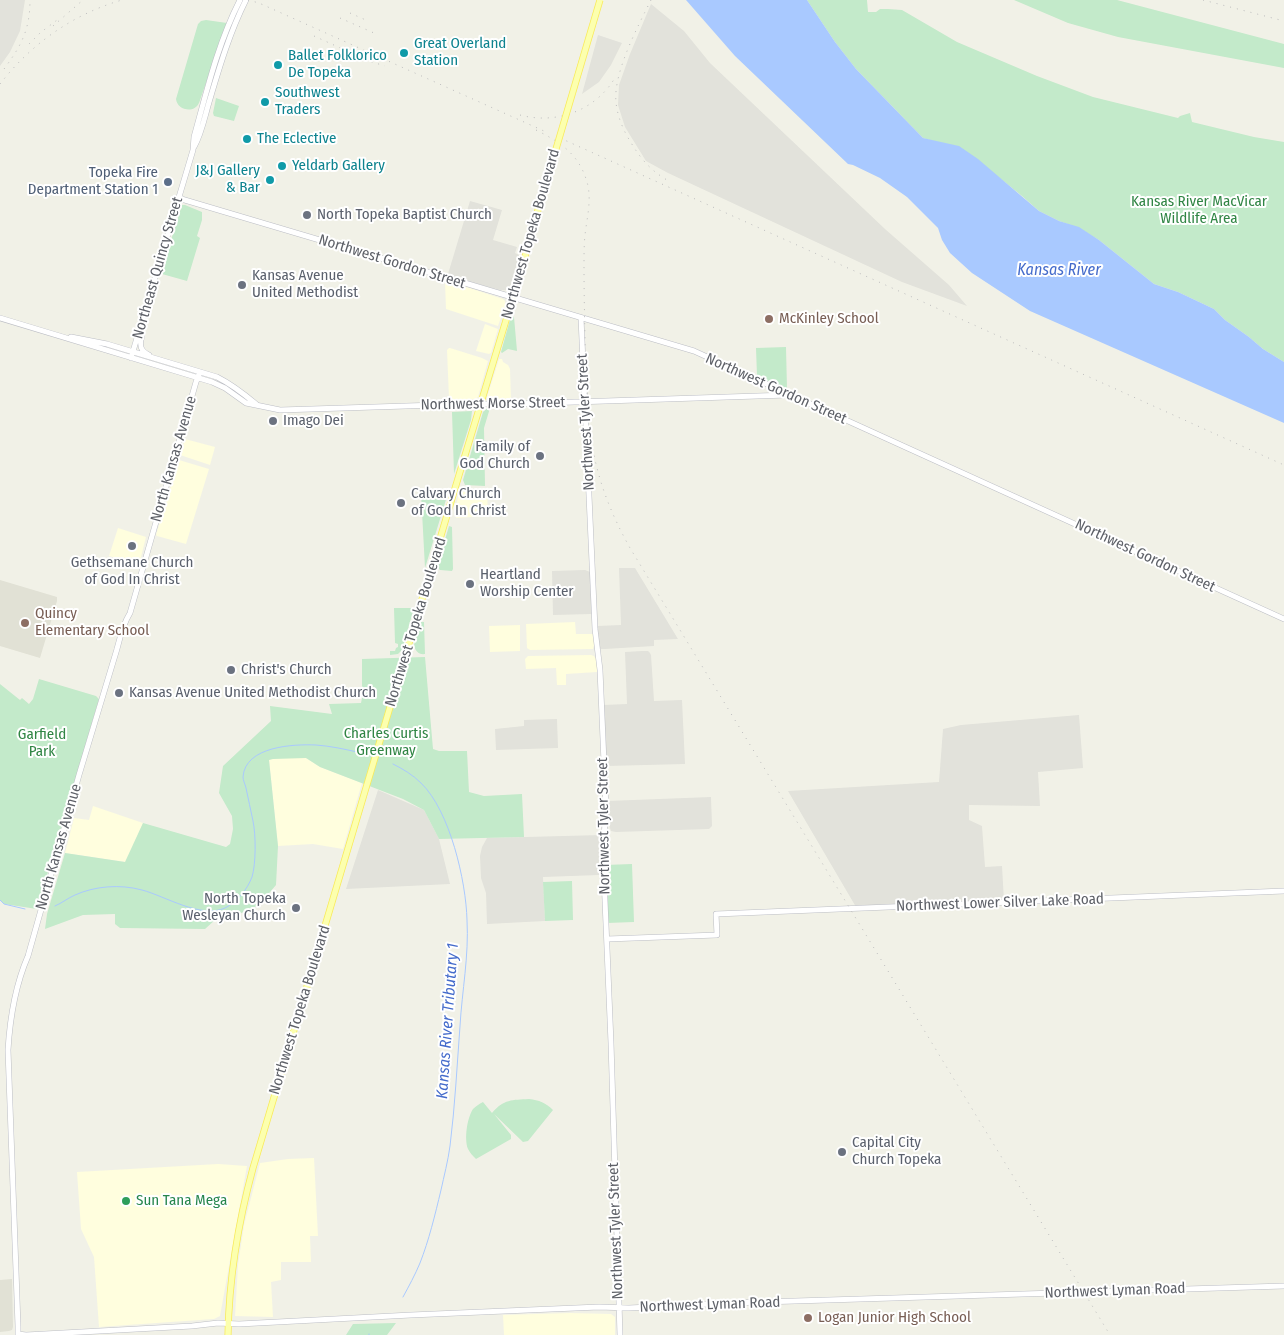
<!DOCTYPE html>
<html>
<head>
<meta charset="utf-8">
<style>
	body { margin:0 }
	canvas { display:block; background:#f1f1e7 }
</style>
</head>
<body>
<canvas width="1284" height="1335"></canvas>
<script>
const c = document.querySelector('canvas').getContext('2d');
c.lineJoin = 'round';
function fillPath(path, color) { c.fillStyle = color; c.fill(path, 'evenodd'); }
function strokePath(path, color, width, dash) { c.strokeStyle = color; c.lineWidth = width; c.lineCap = dash ? 'butt' : 'round'; c.setLineDash(dash || []); c.stroke(path); }
function label(font, color, halo, rows, align = 'center') {
  c.font = font + ' "Fira Sans Condensed",sans-serif'; c.lineWidth = 4; c.setLineDash([]); c.textBaseline = 'middle'; c.strokeStyle = halo; c.fillStyle = color; for (const [text, x, y, turn = 0] of rows) {
    c.save(); c.translate(x, y); c.rotate((+turn || 0) * Math.PI / 180); c.textAlign = isNaN(turn) ? turn : align; if (halo) c.strokeText(text, 0, 0); c.fillText(text, 0, 0); c.restore();
  }
}
fillPath(new Path2D(`
	M448,281L503,299L505,301V306L498,326L446,309L445,282Z
	M485,324L498,329L491,353L489,354L476,351Z
	M449,348H450L482,358L488,361L478,397L476,399L454,401H452L449,398L447,350Z
	M499,359H502L503,362L508,365L510,369L511,400L510,402H488L487,397Z
	M185,439L215,447L210,465L180,455Z
	M179,460L209,469L186,544L157,536L156,535Z
	M487,489L488,516L456,518V505L459,493L471,490Z
	M118,528L146,537L139,565L109,556Z
	M575,622L576,634H594V645L593,649L530,650L527,648L526,624Z
	M520,625V651L490,652L489,626Z
	M591,655L594,656L597,660V672L566,674V685H557L556,668L526,669L525,659L528,656Z
	M273,758H306L320,767L362,783L343,849L313,844L278,846L269,760Z
	M93,806L143,823L126,862L65,853L74,818L89,820Z
	M314,1158L318,1236H310L311,1262H281V1280L271,1282L273,1317L235,1316L238,1265L244,1225L260,1163L288,1159Z
	M218,1164L247,1166L220,1316L214,1319L99,1327L94,1257L81,1229L77,1172Z
	M570,1313L611,1314L615,1317V1335H504L503,1315Z`), '#fffede');
fillPath(new Path2D(`
	M0,0H25L20,31L10,52L0,66Z
	M651,4L684,31L710,63L885,229L949,285L967,306L902,282L668,173L646,161L625,127L618,105L619,85L630,54Z
	M598,35L622,43L611,65L599,82L582,94Z
	M470,201L502,210L493,240L517,247L515,253L519,255L511,287L506,290H500L449,276L448,274Z
	M619,568H635L678,639L654,640V646L605,649H601L599,647L597,626L621,625Z
	M585,570L590,572L592,614L553,615L552,571Z
	M642,651H648L650,653L651,655L654,701L682,700L685,764L606,766L603,705L627,704L625,652Z
	M1079,715L1083,768L1038,772L1040,806L969,805V820L982,826L985,867L1002,866L1004,901L856,907L788,791L939,782L943,729L961,725Z
	M557,719L558,748L496,750L495,729L524,726V720Z
	M378,790L424,810L439,839L450,884L346,889Z
	M711,797L712,826L709,829L616,832L611,831L610,828L608,821L607,801Z
	M602,835V874L599,875L543,877L545,921L487,924L486,893L481,878L480,856L482,847L487,838Z`), '#e2e2db');
fillPath(new Path2D(`
	M0,580L57,597V601L40,658L0,646Z
	M12,1279L13,1327L12,1330L9,1331L0,1332V1280Z`), '#e1e1d5');
fillPath(new Path2D(`
	M807,0H867L868,12H876L880,9H888L902,10L957,42L1037,76L1093,97L1178,118L1180,116L1190,113L1192,122L1254,137L1284,142V362L1263,349L1249,337L1225,320L1214,309L1178,292L1154,284L1099,240L1079,228L1059,221L1039,211L1022,196L1001,179L936,142L923,138L856,69L835,42Z
	M1014,0H1117L1284,44V68L1118,37L1068,23Z
	M206,20L227,23L199,103C194,114 177,110 176,99L198,24L201,21Z
	M216,98L239,106L234,121L214,116L213,113Z
	M182,205H185L202,212V220L197,236L200,238L187,281L162,274L161,272Z
	M511,316L514,317L517,351L508,349L502,353L501,352Z
	M786,347L787,389L757,376L756,348Z
	M490,408L484,428L485,486L465,485L463,480L483,412L486,409Z
	M472,411L471,420L454,474L452,412Z
	M421,493H448L425,568Z
	M449,526L452,527L453,569L452,571L440,570L437,567Z
	M394,608H414L402,650L398,654L390,655V651H395L396,648L398,647V644L395,643Z
	M421,622H424L425,654C419,655 415,651 414,645Z
	M425,657L433,749L439,751H467L469,792L484,796L522,794L524,837L439,839L424,810L403,799L320,767L306,758L273,759L269,760L278,846L276,885L259,905L237,915L215,920L205,929L120,928L115,924V914L83,915L45,929L47,914L65,853L125,862L143,823L226,847L230,844L233,829L232,816L219,793L223,766L271,721L270,706L332,714L329,704L361,703L362,698V659Z
	M39,679L96,696L99,699L37,909L4,904L0,900V684L20,700L22,698L29,704L33,699Z
	M632,864L634,922L607,923L605,865Z
	M572,881L573,920L545,921L543,882Z
	M529,1099C539,1100 546,1103 553,1110L528,1141L523,1142L494,1114L511,1135V1139L476,1159C473,1156 470,1153 468,1149C464,1139 467,1118 473,1109C476,1106 479,1104 483,1102L492,1113C504,1099 512,1100 529,1099Z
	M396,1323L387,1335H346L353,1324Z`), '#c3eaca');
fillPath(new Path2D(`
	M686,0H807L835,42L856,69L923,138L959,146L978,159L1039,211L1059,221L1079,227L1099,240L1154,284L1178,292L1214,309L1225,320L1249,337L1263,349L1284,362V423L1030,311L972,273L950,253L942,240L938,228L907,197L880,178L853,165L848,164L735,56Z`), '#a9c9ff');
strokePath(new Path2D(`
	M393,764C403,769 413,775 421,783C450,811 466,881 467,920C469,956 462,991 460,1026C457,1066 455,1106 450,1146C448,1161 444,1176 441,1190C435,1215 429,1240 420,1263C415,1275 409,1286 403,1297
	M0,900L4,904L25,909
	M55,906C62,903 68,898 75,895C95,886 120,884 142,890C165,896 201,919 225,908C237,902 247,890 252,877C256,864 256,835 253,821C251,810 248,799 246,788C245,784 243,780 243,777C245,746 294,744 316,745C330,746 344,749 357,752
	M369,1335V1334`), '#a9c9ff', 1);
const secondary = new Path2D(`
	M194,147C202,133 205,115 210,99C220,65 230,32 246,0
	M178,198L694,351L1284,619
	M0,318L212,382L225,388L246,403L280,410L469,404H514L788,395
	M581,318L595,629L600,670L606,809L603,851L604,877L611,1043L620,1335
	M142,336C139,345 140,351 149,355
	M71,337L107,344L217,377C231,384 244,394 256,404
	M131,358L193,150L194,137C207,90 218,43 240,0
	M607,939L717,935L716,914L1284,891
	M18,1334L26,1335L192,1326L218,1323L239,1324L411,1315L599,1307L629,1308L730,1303L1284,1286
	M18,1335V1326L8,1050C10,1017 15,986 28,956L79,775L117,649C120,637 123,624 130,613L196,382L200,372`);
const primary = new Path2D(`
	M228,1335C229,1278 238,1223 253,1168L456,485L524,261L530,237`);
strokePath(secondary, '#bcbec5', 6);
strokePath(primary, '#f9eb58', 7);
strokePath(secondary, '#fff', 5);
strokePath(primary, '#fcffae', 5.5);
strokePath(new Path2D(`
	M248,0L259,3L544,131
	M651,0C638,26 613,73 616,102C617,115 623,130 630,141C640,158 650,170 667,180
	M1203,0L1284,21
	M350,13L368,21
	M340,18L374,33
	M53,26L83,0
	M314,36L369,61L385,66
	M29,44L40,33L57,20
	M4,69C21,46 30,30 30,0
	M0,84C31,44 73,14 122,0
	M520,115C557,125 597,110 616,76
	M536,130C560,142 579,154 587,182C592,199 587,217 585,235C584,245 584,255 584,265C584,301 585,338 586,374C588,406 589,437 597,468C604,496 616,523 630,548L1110,1335
	M560,138L1284,465`), '#bababb', 1, [1, 6]);
const primaryBridge = new Path2D(`
	M530,237L600,0`);
strokePath(primaryBridge, '#f9eb58', 7, []);
strokePath(primaryBridge, '#fcffae', 5.5);
for (const [x, y, r, color] of [
	[404,53,5,"#0f9aa8"],
	[278,65,5,"#0f9aa8"],
	[265,102,5,"#0f9aa8"],
	[247,139,5,"#0f9aa8"],
	[282,166,5,"#0f9aa8"],
	[270,180,5,"#0f9aa8"],
	[168,182,5,"#5c6f8a"],
	[307,215,5,"#6b7280"],
	[242,285,5,"#6b7280"],
	[769,319,5,"#8d6e63"],
	[273,421,5,"#6b7280"],
	[540,456,5,"#6b7280"],
	[401,503,5,"#6b7280"],
	[132,546,5,"#6b7280"],
	[470,584,5,"#6b7280"],
	[25,623,5,"#8d6e63"],
	[231,670,5,"#6b7280"],
	[119,693,5,"#6b7280"],
	[296,908,5,"#6b7280"],
	[842,1152,5,"#6b7280"],
	[126,1201,5,"#2e9e5b"],
	[808,1318,5,"#8d6e63"]
]) { const dot = new Path2D(); dot.arc(x, y, r, 0, 2 * Math.PI); c.fillStyle = color; c.fill(dot); strokePath(dot, '#fff', 2); }
label('15px', '#0d838f', '#fff', [
	["Great Overland",414,44],
	["Station",414,61],
	["Ballet Folklorico",288,56],
	["De Topeka",288,73],
	["Southwest",275,93],
	["Traders",275,110],
	["The Eclective",257,139],
	["Yeldarb Gallery",292,166],
	["J&J Gallery",260,171,"right"],
	["& Bar",260,188,"right"]
], 'left');
label('15px', '#4e5e75', '#fff', [
	["Topeka Fire",158,173],
	["Department Station 1",158,190]
], 'right');
label('15px', '#308544', '#fff', [
	["Kansas River MacVicar",1199,202],
	["Wildlife Area",1199,219],
	["Charles Curtis",386,734],
	["Greenway",386,751],
	["Garfield",42,735],
	["Park",42,752]
]);
label('15px', '#5b616d', '#fff', [
	["North Topeka Baptist Church",317,215],
	["Kansas Avenue",252,276],
	["United Methodist",252,293],
	["Imago Dei",283,421],
	["Family of",530,447,"right"],
	["God Church",530,464,"right"],
	["Calvary Church",411,494],
	["of God In Christ",411,511],
	["Gethsemane Church",132,563,"center"],
	["of God In Christ",132,580,"center"],
	["Heartland",480,575],
	["Worship Center",480,592],
	["Christ's Church",241,670],
	["Kansas Avenue United Methodist Church",129,693],
	["North Topeka",286,899,"right"],
	["Wesleyan Church",286,916,"right"],
	["Capital City",852,1143],
	["Church Topeka",852,1160]
], 'left');
label('15px', '#5e6168', '#fff', [
	["Northwest Topeka Boulevard",531,234,-74],
	["Northwest Gordon Street",392,262,17],
	["Northeast Quincy Street",158,268,-74],
	["Northwest Gordon Street",776,389,24],
	["Northwest Morse Street",493,404,-1],
	["Northwest Tyler Street",586,422,-93],
	["North Kansas Avenue",174,459,-74],
	["Northwest Gordon Street",1145,556,25],
	["Northwest Topeka Boulevard",416,622,-73],
	["Northwest Tyler Street",604,826,-91],
	["North Kansas Avenue",59,847,-74],
	["Northwest Lower Silver Lake Road",1000,903,-2],
	["Northwest Topeka Boulevard",300,1010,-73],
	["Northwest Tyler Street",616,1231,-92],
	["Northwest Lyman Road",1115,1291,-2],
	["Northwest Lyman Road",710,1305,-2]
]);
label('15px', '#785e54', '#fff', [
	["McKinley School",779,319],
	["Quincy",35,614],
	["Elementary School",35,631],
	["Logan Junior High School",818,1318]
], 'left');
label('15px', '#27864d', '#fff', [
	["Sun Tana Mega",136,1201]
], 'left');
label('italic 16px', '#446bcb', '#fff', [
	["Kansas River",1059,271],
	["Kansas River Tributary 1",448,1021,-86]
]);
</script>
</body>
</html>
